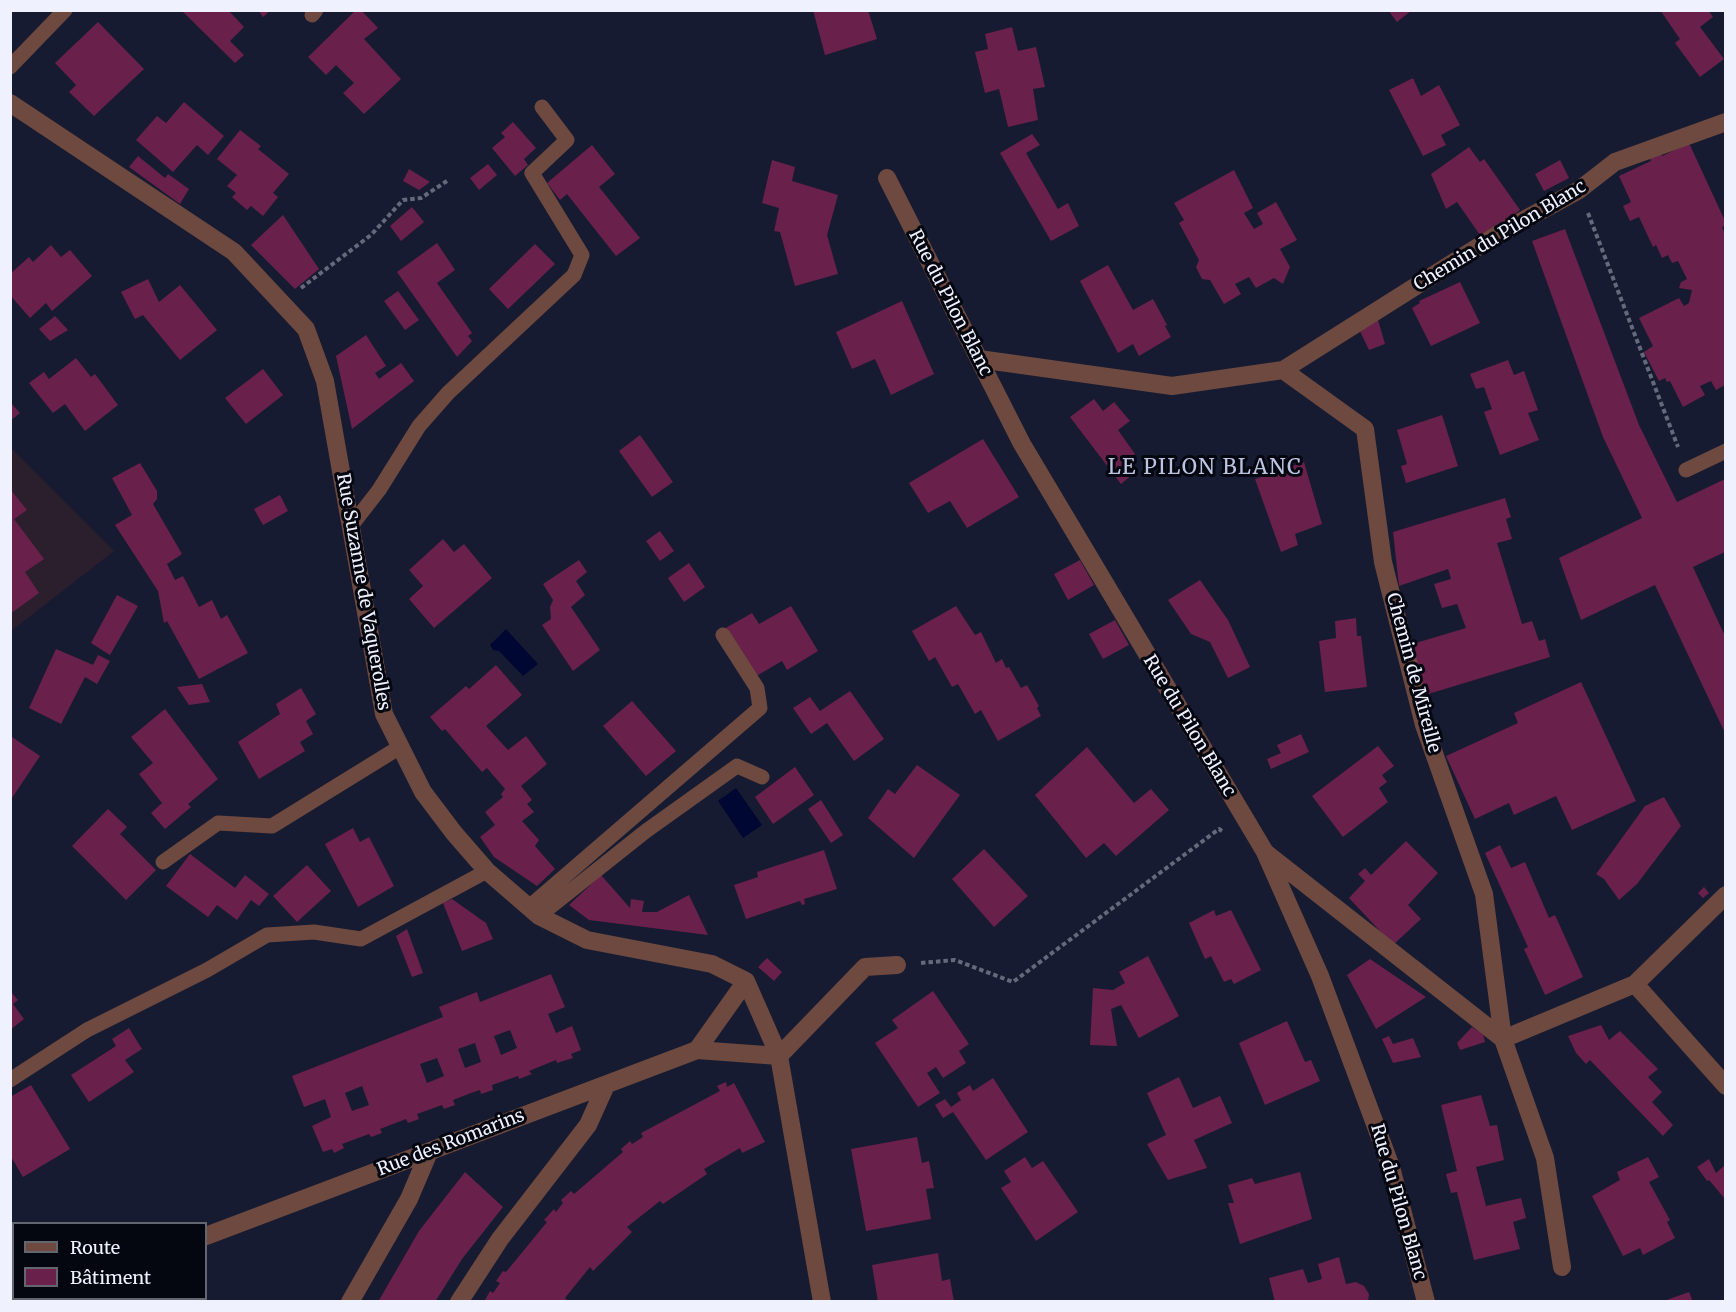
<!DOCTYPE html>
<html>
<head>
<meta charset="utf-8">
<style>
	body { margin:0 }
	#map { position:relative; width:1736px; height:1312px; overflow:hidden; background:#171b31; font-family:Merriweather,serif }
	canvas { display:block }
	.frame { position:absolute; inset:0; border:12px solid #eff2fe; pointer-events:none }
	.legend { position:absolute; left:12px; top:1222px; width:195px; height:78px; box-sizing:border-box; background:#050710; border:2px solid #63656f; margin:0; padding:8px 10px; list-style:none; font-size:18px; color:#eff2fe }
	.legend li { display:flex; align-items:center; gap:12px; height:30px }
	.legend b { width:30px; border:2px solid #63656f }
</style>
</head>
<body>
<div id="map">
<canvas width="1736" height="1312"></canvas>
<div class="frame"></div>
<ul class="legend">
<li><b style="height:8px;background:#6d493f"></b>Route</li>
<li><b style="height:16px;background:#69204b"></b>Bâtiment</li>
</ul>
</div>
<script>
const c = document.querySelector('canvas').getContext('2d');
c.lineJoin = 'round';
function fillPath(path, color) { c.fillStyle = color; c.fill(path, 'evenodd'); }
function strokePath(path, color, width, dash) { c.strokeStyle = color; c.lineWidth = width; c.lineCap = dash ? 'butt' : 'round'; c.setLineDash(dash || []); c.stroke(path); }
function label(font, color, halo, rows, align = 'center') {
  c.font = font + ' Merriweather,serif'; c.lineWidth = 6; c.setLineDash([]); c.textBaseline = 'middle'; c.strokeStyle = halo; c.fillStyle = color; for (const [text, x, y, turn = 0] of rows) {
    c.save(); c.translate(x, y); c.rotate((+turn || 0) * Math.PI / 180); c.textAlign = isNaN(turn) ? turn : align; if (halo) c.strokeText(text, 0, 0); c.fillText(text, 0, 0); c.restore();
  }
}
fillPath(new Path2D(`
	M11,448L114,551L11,631Z`), '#2b1f2d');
fillPath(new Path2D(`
	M506,629L538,664L523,676L499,651L493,650L490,645Z
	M736,788L762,825L743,838L718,801Z`), '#000733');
fillPath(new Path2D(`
	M181,10H228L244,27L230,41L244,55L235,63Z
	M258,10H271L263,17Z
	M356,10H361L378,28L364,39L401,79L364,114L343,93L354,83L336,65L326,75L308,57Z
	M813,10H868L877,39L825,55Z
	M1388,10H1412L1397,22Z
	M1660,10H1708L1713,17L1700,27L1724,59L1700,77L1675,43L1680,39Z
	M98,22L144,69L94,116L69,92L76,85L55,63Z
	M1012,27L1018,51L1036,47L1045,87L1033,89L1038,120L1008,127L999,89L985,93L975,52L988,49L985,34Z
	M1413,78L1421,96L1439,85L1460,125L1441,135L1446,145L1423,156L1389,90Z
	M184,102L224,136L208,155L197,145L173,172L136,140L157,116L166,123Z
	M513,122L536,148L524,159L528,165L515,176L492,148L505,137L501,133Z
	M240,130L261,146L258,149L289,174L273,193L278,197L263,216L251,206L247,210L232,197L236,193L227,186L237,175L217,159Z
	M1032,134L1040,145L1026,153L1058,209L1068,203L1079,226L1051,241L1000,153Z
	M1689,143L1725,221V226L1722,227L1725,234V385L1716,390L1711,381L1700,386L1705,395L1683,407L1670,381L1667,382L1665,378L1659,381L1644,352L1653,346L1639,318L1679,298L1684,306L1689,303L1692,290L1679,288L1681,282L1687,279L1678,261L1672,263L1668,255L1662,258L1656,245L1653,247L1639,217L1630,221L1623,206L1631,202L1619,176L1651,161L1649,156L1660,151L1662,156Z
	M592,145L615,174L599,187L640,238L616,256L567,194L560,200L547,183Z
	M1469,147L1480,162L1484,159L1520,210L1482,238L1457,202L1446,209L1431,174Z
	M138,156L165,178L168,174L189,189L180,204L129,167Z
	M772,160L795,167L792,181L838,195L827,235L838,274L795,286L780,232L774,231L779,208L762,203Z
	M1560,160L1569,178L1544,191L1535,174Z
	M488,164L497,175L479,190L470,178Z
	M409,169L430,182L419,190L403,181Z
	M1234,170L1253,208L1244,213L1254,229L1263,224L1257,213L1276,202L1297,240L1280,249L1290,267L1283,284L1274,278L1256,288L1249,277L1235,284L1241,294L1224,304L1210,280L1202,279L1196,267L1199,260L1179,223L1184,220L1174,203Z
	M412,207L424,222L401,241L390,226Z
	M283,215L319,269L295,289L251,245Z
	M1565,229L1639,425L1677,502L1725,479V552L1693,567L1725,636V733L1655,585L1581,620L1559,558L1642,518L1603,437L1532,241Z
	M437,243L455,270L437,283L472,333L468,336L472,341L457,357L397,272Z
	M535,244L555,264L508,309L489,289Z
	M51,245L61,257L70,250L92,276L52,311L46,303L30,318L10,295V274L29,257L33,262Z
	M1108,265L1133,310L1153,299L1167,325L1165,326L1171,337L1139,356L1133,344L1118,353L1080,281Z
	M148,279L159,302L180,285L217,330L180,360L143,315L135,319L121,292Z
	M1460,282L1480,323L1431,346L1412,308L1420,303L1419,301Z
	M398,291L419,320L405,330L384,301Z
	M902,301L934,374L891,395L875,359L852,369L836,332Z
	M55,316L68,330L50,341L39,329Z
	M1378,320L1385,344L1369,350L1358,327Z
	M366,335L386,366L375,373L379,379L401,363L414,381L352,429L336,356Z
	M76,358L91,377L95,374L118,405L85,431L65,404L53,413L29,383L44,372L49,379Z
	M1508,360L1514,375L1524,371L1538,410L1528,413L1539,440L1500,455L1484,412L1492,409L1484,387L1476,389L1470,374Z
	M263,369L283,395L246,424L225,398Z
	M1094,399L1103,411L1114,402L1130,421L1118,430L1135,454L1125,462L1133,474L1121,484L1070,417Z
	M10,402L20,413L10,421Z
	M1442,415L1458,466L1406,483L1401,466L1407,464L1397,430Z
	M640,435L673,482L652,497L619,451Z
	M983,439L1019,497L967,528L950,501L928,513L909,483Z
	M1304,462L1322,524L1295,534L1298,545L1281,552L1255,479Z
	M140,463L157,491V499L153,504L182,554L167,564L175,580L183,576L199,607L212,600L221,619L227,615L248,653L199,679L167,621L164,623L158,591L115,525L132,515L112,478Z
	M10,489L27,510L14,519L44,559L25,572L39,593L10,614Z
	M280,495L288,511L263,525L254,509Z
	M1505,498L1511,517L1506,519L1512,539L1497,543L1522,624L1532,621L1539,641L1545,639L1550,657L1425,695L1409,645L1466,628L1457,604L1442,608L1434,584L1451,579L1448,569L1399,586L1393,532Z
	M660,531L674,551L660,561L646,541Z
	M443,539L454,552L464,544L492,578L434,628L409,599L423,586L409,570Z
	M579,560L587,572L576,581L585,595L571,607L600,650L573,671L542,625L551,619L550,607L553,600L543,584Z
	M1080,560L1094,585L1068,600L1054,574Z
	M689,563L705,587L684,602L668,578Z
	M1200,580L1228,620L1250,667L1228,678L1210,642L1191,634L1168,600Z
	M117,595L138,606L110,655L91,643Z
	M791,606L818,651L787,670L782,661L753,678L724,629L752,613L759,624Z
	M956,606L975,635L981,632L996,663L1002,659L1006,668L1009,667L1021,688L1027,685L1039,706L1037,708L1041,716L998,741L981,710L975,714L958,684L952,687L935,657L929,661L912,631Z
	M1356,618L1357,636H1361L1367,687L1325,692L1319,641L1336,638L1335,621Z
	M1115,620L1129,645L1103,659L1089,634Z
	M56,649L91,664L93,665L98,655L110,661L97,684L85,677L61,724L29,708Z
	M496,665L522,695L486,726L508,750L526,736L547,764L521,786L532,800L527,804L534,812L522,821L539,840L535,846L555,869L537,886L494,857L480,837L495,825L485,812L503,797L501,794L505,789L487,768L482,772L445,729L442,731L430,717L466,686L469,689Z
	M1581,682L1636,801L1572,830L1556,796L1514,815L1509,803L1475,819L1446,756L1518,723L1514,713Z
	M202,684L210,702L189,705L177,687Z
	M301,688L316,714L306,721L313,734L300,742L305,751L259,779L238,742L280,714L276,704Z
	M850,691L884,739L854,761L827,723L811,734L793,708L810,697L820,711Z
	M632,701L676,751L646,776L603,726Z
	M165,709L218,779L188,804L191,807L165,829L151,813L162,803L139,774L153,763L131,737Z
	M1301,734L1309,752L1271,769L1267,759L1281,753L1277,745Z
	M12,737L40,756L10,801V739Z
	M1378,746L1394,766L1382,775L1387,782L1379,788L1388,802L1343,837L1312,796Z
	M1087,747L1134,803L1151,789L1169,810L1116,856L1104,843L1086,858L1035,795Z
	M917,765L960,795L914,858L868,818L888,789L895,794Z
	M795,767L814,795L773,824L755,797Z
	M1664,797L1681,826L1637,884L1619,900L1604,879L1596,874L1645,806Z
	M821,800L843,835L831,843L808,809Z
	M108,809L127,827L120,834L156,870L126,900L72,846Z
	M353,828L360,842L369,837L394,886L358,907L325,844Z
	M1406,841L1438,873L1408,905L1421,919L1393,945L1349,898L1365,881L1358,874L1365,868L1371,875Z
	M1500,845L1511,868L1525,862L1549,918L1555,915L1583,977L1545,995L1524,949L1528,947L1485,853Z
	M984,849L1028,896L994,927L952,879Z
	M824,850L837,889L804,899L805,904L802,905L800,901L746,919L734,885L758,877L757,872Z
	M190,854L235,888L245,875L269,894L259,906L251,900L237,920L217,905L208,917L166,886Z
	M307,865L331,891L297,922L273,896Z
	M601,875L630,908L631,899L644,901L642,912H657L689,895L708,935L589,920L569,905Z
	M1704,887L1709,893L1703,898L1698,893Z
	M452,899L486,923L493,939L462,951L443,903Z
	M1214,910L1216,916L1231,910L1261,970L1234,984L1231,979L1224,982L1211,956L1205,959L1189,923Z
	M407,929L423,973L412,977L396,936Z
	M1148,956L1179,1016L1139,1038L1121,1005L1111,1009L1117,1046L1090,1045L1093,988L1113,990L1125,983L1119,972Z
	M767,958L782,972L774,981L758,967Z
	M1370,959L1426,997L1376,1029L1347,975Z
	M551,974L565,1007L548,1014L556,1033L572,1026L581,1050L571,1054L573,1058L557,1063L556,1060L529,1071L532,1074L519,1079L518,1076L492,1085L493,1090L481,1094L480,1090L471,1093L453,1100L455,1105L444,1109L442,1105L417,1114L419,1119L408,1123L406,1119L380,1129L382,1133L371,1137L369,1134L342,1144L344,1148L334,1153L332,1149L323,1152L312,1126L331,1117L325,1099L304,1107L292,1076L443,1017L439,1007L477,992L480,1002ZM510,1030L517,1048L501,1055L494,1036ZM475,1043L481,1062L465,1068L458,1049ZM437,1058L444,1076L427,1083L420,1064ZM362,1086L369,1105L352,1111L345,1093Z
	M10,991L18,1000L13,1004L24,1019L10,1030Z
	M933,991L969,1044L959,1051L966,1063L943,1078L936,1067L927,1073L940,1093L918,1107L875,1043L898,1028L892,1020Z
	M1287,1021L1305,1062L1311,1060L1320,1081L1265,1105L1239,1043Z
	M1601,1025L1609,1040L1620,1031L1658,1069L1648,1077L1662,1092L1652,1102L1673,1125L1663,1136L1590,1060L1586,1064L1576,1053L1568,1036Z
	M1472,1027L1483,1034L1485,1042L1460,1050L1457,1043Z
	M129,1028L142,1049L125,1060L134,1072L89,1102L71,1075L116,1046L112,1039Z
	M1389,1036L1393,1044L1413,1038L1421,1057L1393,1063L1382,1039Z
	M1179,1077L1193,1108L1220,1096L1232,1123L1194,1140L1207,1168L1168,1180L1147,1144L1166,1135L1147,1093Z
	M993,1078L1028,1132L986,1160L953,1112L943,1118L935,1105L945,1099L951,1107L961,1100L957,1093L970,1085L973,1091Z
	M726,1082L727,1087L734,1083L765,1142L742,1153L740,1148L704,1169L707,1174L663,1204L660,1201L627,1227L632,1232L593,1271L590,1267L565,1298L569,1302H484L490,1291L493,1293L500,1283L496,1281L503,1271L506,1272L547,1222L544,1220L554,1209L556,1212L563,1203L561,1200L571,1191L574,1194L623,1152L621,1149L630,1141L632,1144L643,1137L641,1133L720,1091L717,1086Z
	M31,1085L70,1149L23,1177L10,1155V1097Z
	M1481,1095L1490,1126L1497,1125L1504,1160L1476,1167L1486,1206L1521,1198L1526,1218L1513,1222L1520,1249L1474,1260L1457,1192L1451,1193L1446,1174L1457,1171L1441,1105Z
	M917,1137L922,1163L929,1161L934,1188L926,1189L931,1219L866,1231L851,1149Z
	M1025,1157L1032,1168L1043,1161L1078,1212L1036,1241L1001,1188L1011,1182L1004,1171Z
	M1648,1157L1659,1177L1649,1182L1670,1220L1667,1222L1675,1238L1643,1255L1640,1248L1623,1256L1592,1196L1620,1180L1617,1172Z
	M1709,1159L1716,1173L1725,1165V1199L1709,1180L1707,1181L1697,1167Z
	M465,1172L503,1207L462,1259L435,1302H378L419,1231Z
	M1300,1172L1312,1219L1240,1244L1228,1203H1234L1228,1185L1252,1178L1255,1184Z
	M938,1253L942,1281L950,1279L954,1302H878L872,1265Z
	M1339,1257L1346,1284L1356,1282L1364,1286L1369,1294L1368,1302H1275L1269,1278L1303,1269L1308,1283L1322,1279L1318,1264Z
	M1689,1292L1693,1302H1664V1301Z`), '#69204b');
strokePath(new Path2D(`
	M1588,213L1678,447
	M301,288L371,235L403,200L421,198L447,181
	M921,963L955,960L1013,982L1219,829L1222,831`), '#66697c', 4, [4.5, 3]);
strokePath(new Path2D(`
	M312,15L316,10
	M10,67L65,10
	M1686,470L1726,451
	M351,526L379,490L419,426L448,393L574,275L582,255L532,173L567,140L542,107
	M163,862L218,823L272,826L400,747
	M529,907L760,708L757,688L723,635
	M539,916L646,831L737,766L762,777
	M10,1080L87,1030L207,970L267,935L314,932L361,939L487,871`), '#6d493f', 15);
strokePath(new Path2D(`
	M10,103L234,252L306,329L325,381L384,714L423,792L454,833L487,871L539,916L587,940L712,964L746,981L779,1056L822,1302
	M887,178L1022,444L1265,852L1320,976L1391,1167L1426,1302
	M979,359L1172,386L1283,370L1365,429L1383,562L1424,725L1484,894L1503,1039L1635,984L1726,1086
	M1283,370L1500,233L1579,190L1615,162L1726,122
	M1266,853L1503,1039L1545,1158L1562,1267
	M1635,984L1726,895
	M697,1050L746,981
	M206,1236L697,1050L779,1056L865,967L897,965
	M33,1302L41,1298
	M350,1302L409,1199L429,1152
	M459,1302L500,1239L588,1125L606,1085`), '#6d493f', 18);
label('18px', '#eff2fe', '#050710', [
	["Chemin du Pilon Blanc",1500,236,-31],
	["Rue du Pilon Blanc",950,303,63],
	["Rue Suzanne de Vaquerolles",363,592,80],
	["Chemin de Mireille",1413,673,75],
	["Rue du Pilon Blanc",1189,726,59],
	["Rue des Romarins",451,1143,-21],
	["Rue du Pilon Blanc",1398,1202,74]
]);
c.letterSpacing = '1.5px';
label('21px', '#bdc4e2', '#050710', [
	["LE PILON BLANC",1205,468]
]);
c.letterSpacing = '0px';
</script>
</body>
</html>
